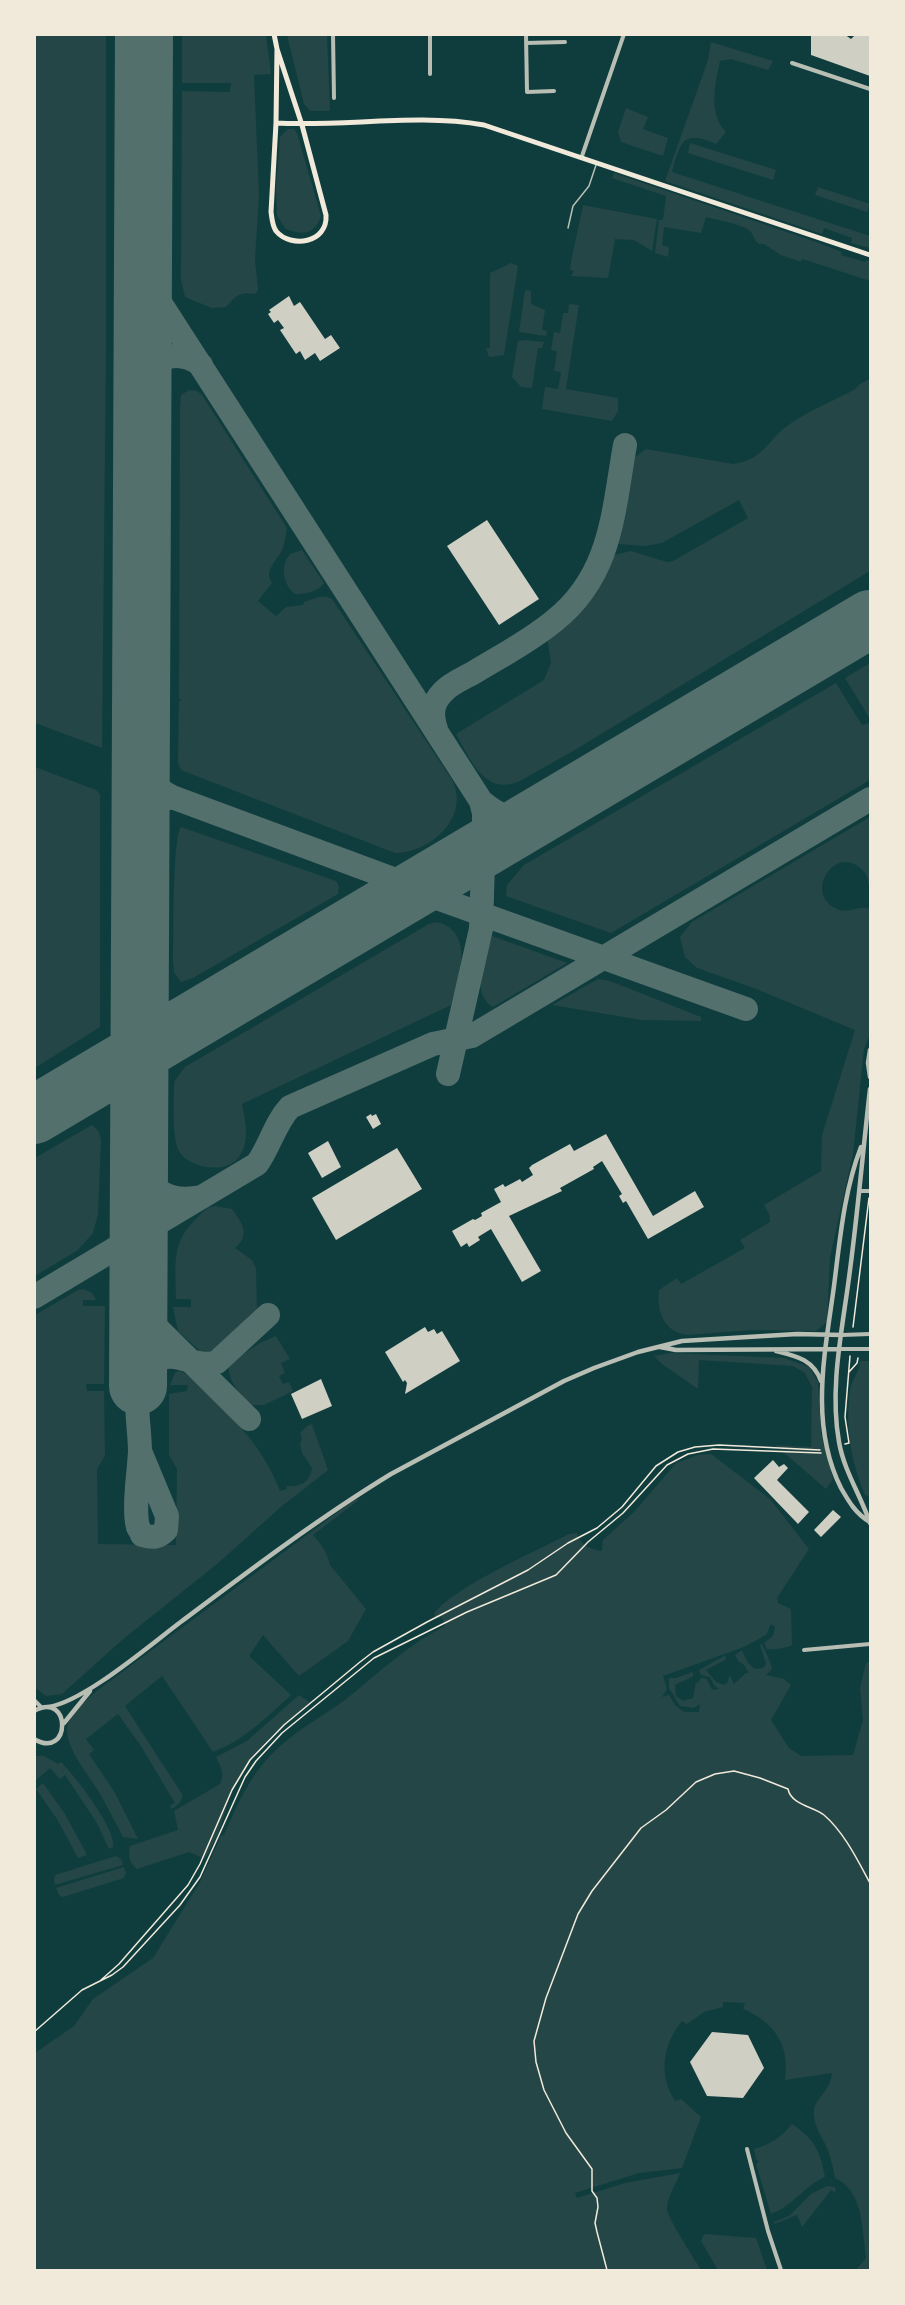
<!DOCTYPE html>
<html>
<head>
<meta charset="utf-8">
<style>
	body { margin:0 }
	#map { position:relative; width:905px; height:2305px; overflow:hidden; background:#0f3d3e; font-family:"IBM Plex Serif",serif }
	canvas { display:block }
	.frame { position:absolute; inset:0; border:36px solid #f1e9da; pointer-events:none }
</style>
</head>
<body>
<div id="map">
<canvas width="905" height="2305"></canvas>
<div class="frame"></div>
</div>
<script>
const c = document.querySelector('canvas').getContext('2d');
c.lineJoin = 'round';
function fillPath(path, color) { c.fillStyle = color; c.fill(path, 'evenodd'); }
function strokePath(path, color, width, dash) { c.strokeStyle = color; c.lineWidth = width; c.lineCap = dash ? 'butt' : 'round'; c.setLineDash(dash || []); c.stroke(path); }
fillPath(new Path2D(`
	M34,35H106V350L102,748L35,723Z
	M182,35H266L271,74L254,75L259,195L255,259L258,290L255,294C239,291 236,296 226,307L212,308L185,297L181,279L182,91L230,92L231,83H182Z
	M287,35H327L330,111H310L304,104Z
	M711,42L773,61L768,70L731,59L720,61C715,84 708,114 726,132L716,144C683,129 680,142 672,172L870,236V248L851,243L852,238L824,228L822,234L665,181L708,60Z
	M626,108L648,117L643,129L668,138L663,156L621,142L618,132Z
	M288,129H294L297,133L321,216C315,234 303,236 286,229L277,216L276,187L280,137Z
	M690,143L776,170L773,180L688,153Z
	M614,173L816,242L842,252L841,255L865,262L866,260L870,261V281L809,261L802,259L801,262L781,255L764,244H759C754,240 754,236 750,231C743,224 716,220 706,217L701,233L664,227L662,245L669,247L668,257L655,253L659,220H663L666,196L612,178Z
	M818,187L870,204L867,212L815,195Z
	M583,205L657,219L652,251L634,240L615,239L608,278L571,276L574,271L570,270C573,248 579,227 583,205Z
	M511,263L518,266L504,355L489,357L486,348H490V273Z
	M525,290L531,291V304L545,310L542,330L547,331L546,336L519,332Z
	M569,304L579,305L566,389L618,398V411L612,421L542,409L545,387L558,389L561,372L554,371L557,351L551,350L554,332L560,333L563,313H568Z
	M525,340L544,342L542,348H538L532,388L521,387L512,377L518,341Z
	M870,379V571L578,748L520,781C485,797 470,759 456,734L544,680L551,663L547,636L569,620L585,602L614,555L631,551L667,562L673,561L748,518L739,500L662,543L644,546L618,544L631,460L646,449L733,464C765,460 768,438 790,424C810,410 833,401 854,390L860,384Z
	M189,390L197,391L202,395L287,528C286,534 285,541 283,548C278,560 263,570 272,583L258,601L276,616L286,607L303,605L304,602C314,599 323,593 332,599L452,780C471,817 430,853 395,853L181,770L178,762L179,702L182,700L179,699L180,408L181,395Z
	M302,550L324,583C318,592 305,594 295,594C283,585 280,565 290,554Z
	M870,663V719L845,678Z
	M836,683L862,725L870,723V780L611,933L506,896L507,885L524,865Z
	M35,767L96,790L100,794V1027L35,1068Z
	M870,817V884L868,883C868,876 865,872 859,867C834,847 805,892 835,908C849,916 857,904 870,909V1034L864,1049L853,1154L830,1257L827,1322L816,1331L753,1330L687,1335C663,1331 657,1312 659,1290L677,1278L681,1284L745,1248L740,1240L770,1222L769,1214L764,1205L821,1171L822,1135L855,1030L754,988L697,968L685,957L680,937L692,922Z
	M181,827L336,881L339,886L338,894L193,978L181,982L174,972L173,962C174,940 172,838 181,827Z
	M437,922C476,932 458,978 451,1005L242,1104C245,1121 251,1142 238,1158C225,1175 184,1168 177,1147C172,1129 174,1105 174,1086L175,1080L185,1067L429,924Z
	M492,936L567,963L493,1007C469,992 486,958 492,936Z
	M598,979L610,981L701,1017V1021L642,1020L552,1005Z
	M92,1125L99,1132L101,1140L98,1214L93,1233L78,1250L35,1276V1158Z
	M215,1206L232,1209C242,1223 251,1235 235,1248L252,1260L256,1268L257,1311C242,1328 226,1350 202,1353L178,1331L173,1307H191V1299H176C176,1266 170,1244 196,1219C203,1212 206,1207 215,1206Z
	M84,1289L92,1293L96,1300H83V1306H105L104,1384H86L87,1391H104L105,1456L97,1469L98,1544L176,1545L177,1469L169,1455V1394L187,1391L188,1385H170L175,1373L179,1371L186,1374C226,1413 259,1437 280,1491L287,1489L286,1486C300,1487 310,1483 312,1468L302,1453L300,1444L302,1439L300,1433L307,1426L312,1424L328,1470L282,1506L217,1564L122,1640L62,1694L46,1696L34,1687L35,1315L78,1290Z
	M276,1336L290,1359L281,1363L285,1373L279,1376L283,1384L289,1382L293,1391L264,1405H249C240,1394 226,1378 229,1363L260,1343Z
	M670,1353L784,1358L809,1367L818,1382L821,1434L833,1479L826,1489L775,1445L811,1447L812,1387L805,1373L793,1366L699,1360L698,1389L662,1364L654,1356Z
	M860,1361H870V1496L865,1495C851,1461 845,1428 850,1391C851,1379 860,1373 860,1361Z
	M711,1454L770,1499L809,1549L777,1598L778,1603L791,1609L792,1645C786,1648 774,1650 767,1649L764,1643L773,1636L775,1627L771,1624L766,1635L744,1647L663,1676L667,1689L662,1697L669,1695L675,1705L684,1712H699L700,1704L694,1708L680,1706L669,1688V1678H676L693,1672V1676C688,1680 681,1681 675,1685L676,1696L683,1701L693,1698L696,1682L698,1683L701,1678L707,1679L712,1690L719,1689L714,1685L710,1677L701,1675L699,1670L724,1656L726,1657L725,1660L706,1670L716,1682L724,1685L727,1683L730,1675L734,1684L746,1673H749L743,1664L739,1662L735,1655L742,1650L748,1663L755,1669L763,1668L766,1664L760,1645L762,1644C765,1649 772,1666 772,1669L766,1675L784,1679L791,1685L771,1720L789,1748L801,1756L853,1755L863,1720L860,1688L866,1663L870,1662V2270H856L866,2258C862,2230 864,2191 835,2178C833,2168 831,2159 828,2150C823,2138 812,2124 814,2110C816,2097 830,2092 832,2073L785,2080C790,2046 775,2022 743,2009L745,2003L723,2002V2007L704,2012L687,2024L682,2021C663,2044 658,2075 675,2101L681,2099L701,2117L682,2168L639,2173L575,2193L577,2198L625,2183L680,2173C676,2184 667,2197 667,2209C667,2217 695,2260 701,2270H35V2053L74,2026L93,1999L153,1958L199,1884L221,1836L224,1835C237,1805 251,1773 276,1750C297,1729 326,1715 350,1696C381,1671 409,1644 445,1626L442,1618L436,1617L434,1614C450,1589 538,1550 569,1534L577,1533C580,1545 589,1549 602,1551L603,1540L634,1512L676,1463L698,1455Z
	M360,1499L313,1535C320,1542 329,1556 330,1565L366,1609L348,1641L299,1676L263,1635L249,1656L291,1695C267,1717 244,1740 213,1752L162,1676L125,1706L182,1794C183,1801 177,1806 171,1809L170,1806L175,1803L141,1746L118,1714L86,1739L94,1750L89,1754L115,1793L138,1839L123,1837C115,1822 107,1806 99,1792C89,1775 59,1741 69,1721C75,1709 88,1698 98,1690L354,1500Z
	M299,1695L311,1703L274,1733L250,1760L232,1790L218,1834L205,1859L189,1852L137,1869C129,1863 128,1855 130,1846L178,1830L174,1811L220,1784C225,1774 221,1767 216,1757L247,1741Z
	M35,1756H44L58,1764L61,1762C74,1775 117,1829 113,1847L109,1849L97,1823L65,1775L60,1779L50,1768L35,1781Z
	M43,1783L65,1814L87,1855L78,1858L57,1819L36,1789Z
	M116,1856L121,1859L123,1865L55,1885L54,1880L55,1875Z
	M124,1867L126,1873L124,1878L63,1897L59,1895L56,1888Z
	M792,2124C815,2140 820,2150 825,2177C804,2186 793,2206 771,2214L756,2164L759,2162L756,2159L754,2149C769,2145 782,2137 792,2124Z
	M827,2186L835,2187L836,2193L831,2190L802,2227L797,2215L774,2224V2222L789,2216L811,2194Z
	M704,2234L756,2238L767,2270H718L701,2241Z`), '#244646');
strokePath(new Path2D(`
	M143,259L150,287L481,801L484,813V828L481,929L448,1074
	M143,402C144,393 144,381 148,373C159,352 184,352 201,365
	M436,729C431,715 432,703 443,692C450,684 464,678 473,673C501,656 530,641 554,621C612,575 613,512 625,445
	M141,767C146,784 158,789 172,797L393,879L408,883L431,880
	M481,801C502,819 512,819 539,816
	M140,818C148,807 158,800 172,797
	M462,861L474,849L483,830
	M484,870C487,849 504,839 520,827
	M378,911L415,895L434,897L746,1009
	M139,1155C149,1189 164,1204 202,1197
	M156,1225C131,1249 133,1292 149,1320L249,1419
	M34,1297L257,1164C270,1146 275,1123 290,1107L433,1044L472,1036L870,799
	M140,1451L167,1516L166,1530C158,1538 153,1538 142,1535C142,1534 138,1527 138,1527C133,1510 139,1471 140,1452C140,1431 135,1408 138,1387C139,1378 146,1366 155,1361C176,1348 195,1370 217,1362L268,1315`), '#53706d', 24);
strokePath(new Path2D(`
	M34,1115L870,619
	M138,1386L144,34`), '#53706d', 58);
fillPath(new Path2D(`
	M811,34H844L851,39L856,34H870V76L811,55Z
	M289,296L294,306L300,302L325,339L331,335L340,348L320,361L315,353L305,360L300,351L296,354L280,330L284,328L278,320L274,323L268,314L271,312L269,310Z
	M487,520L539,599L499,625L447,546Z
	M371,1114L372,1116L376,1114L381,1124L373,1129L366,1117Z
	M606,1134L653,1216L695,1191L704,1207L648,1239L626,1201L623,1203L619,1196L622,1194L602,1161L593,1167L594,1169L560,1188L562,1191L509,1216L541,1271L522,1282L491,1229L478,1237L480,1240L469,1247L467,1243L461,1247L452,1231L473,1219L475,1220L482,1216L481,1213L501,1202L494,1189L503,1184L505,1187L520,1179L522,1182L533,1175L529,1168L532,1165L570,1144L574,1151Z
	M328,1141L341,1167L322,1178L308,1153Z
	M397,1148L422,1189L336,1240L312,1198Z
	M425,1327L428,1332L434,1329L437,1334L442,1331L460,1361L405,1394L407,1383L405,1380L403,1382L385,1352Z
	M321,1379L332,1406L302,1419L291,1394Z
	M773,1460L779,1467L784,1464L788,1468L777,1480L809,1512L798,1524L754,1478Z
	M833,1510L841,1517L821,1537L814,1530Z
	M712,2032L748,2035L764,2068L743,2098L707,2096L690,2062Z`), '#cfcfc3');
strokePath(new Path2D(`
	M853,1327L869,1198
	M849,1372L857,1363L858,1358
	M845,1444L849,1443L845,1417L850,1356
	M101,1980L119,1964L188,1885L200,1864L232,1790L250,1760L284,1725L360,1662L373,1652L427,1622L528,1570L568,1543L597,1528L622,1507L656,1466L678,1452L695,1447L719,1445L820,1450
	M34,2032L82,1990L112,1975L123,1967L180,1905L200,1877L245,1777L256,1761L282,1733L374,1658L467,1612L556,1575L588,1542L623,1513L667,1465L688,1454L713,1449L821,1453
	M607,2270L597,2232L595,2223L598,2207L597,2198L592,2191V2169L566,2133L544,2090L536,2062L534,2041L546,1998L578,1914L592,1891L641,1828L666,1810L696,1782L715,1774L734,1771L760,1778L788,1789C791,1805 815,1807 824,1815C844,1832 858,1861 870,1883`), '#f1e9da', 1.5);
strokePath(new Path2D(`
	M568,228L573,206L589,186L596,165`), '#b8beb3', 1.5);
strokePath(new Path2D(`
	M333,34L334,98
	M430,34V74
	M526,34L527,92L554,91
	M526,43L565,42
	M792,63L870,89
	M582,156L624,34
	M860,1191H870
	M842,1335L870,1334
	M840,1349H870
	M804,1650L870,1644
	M34,1700L41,1707
	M747,2149L768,2231L781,2270`), '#b8beb3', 4);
strokePath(new Path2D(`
	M870,1050L868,1063L870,1077
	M870,1089C863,1150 858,1210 850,1270C843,1327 829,1386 839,1442C844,1471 861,1496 870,1523
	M861,1147C844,1191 840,1239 834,1286C825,1353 809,1424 841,1488C849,1502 856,1514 870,1522
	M660,1347L676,1350L840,1349
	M776,1351C796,1356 813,1359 821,1381
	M48,1707C84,1702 151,1644 182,1621C250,1570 319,1518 391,1474L564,1381L594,1368L638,1352L682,1341L797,1334L842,1335
	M34,1711C72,1690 71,1761 34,1739
	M64,1723L90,1691`), '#b8beb3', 4.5);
strokePath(new Path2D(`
	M274,34L277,49L276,123L271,212C272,218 272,225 276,231C291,249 328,243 326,215L302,125L277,49
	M276,123C345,127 416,113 484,125L870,255`), '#f1e9da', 5);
</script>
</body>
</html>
